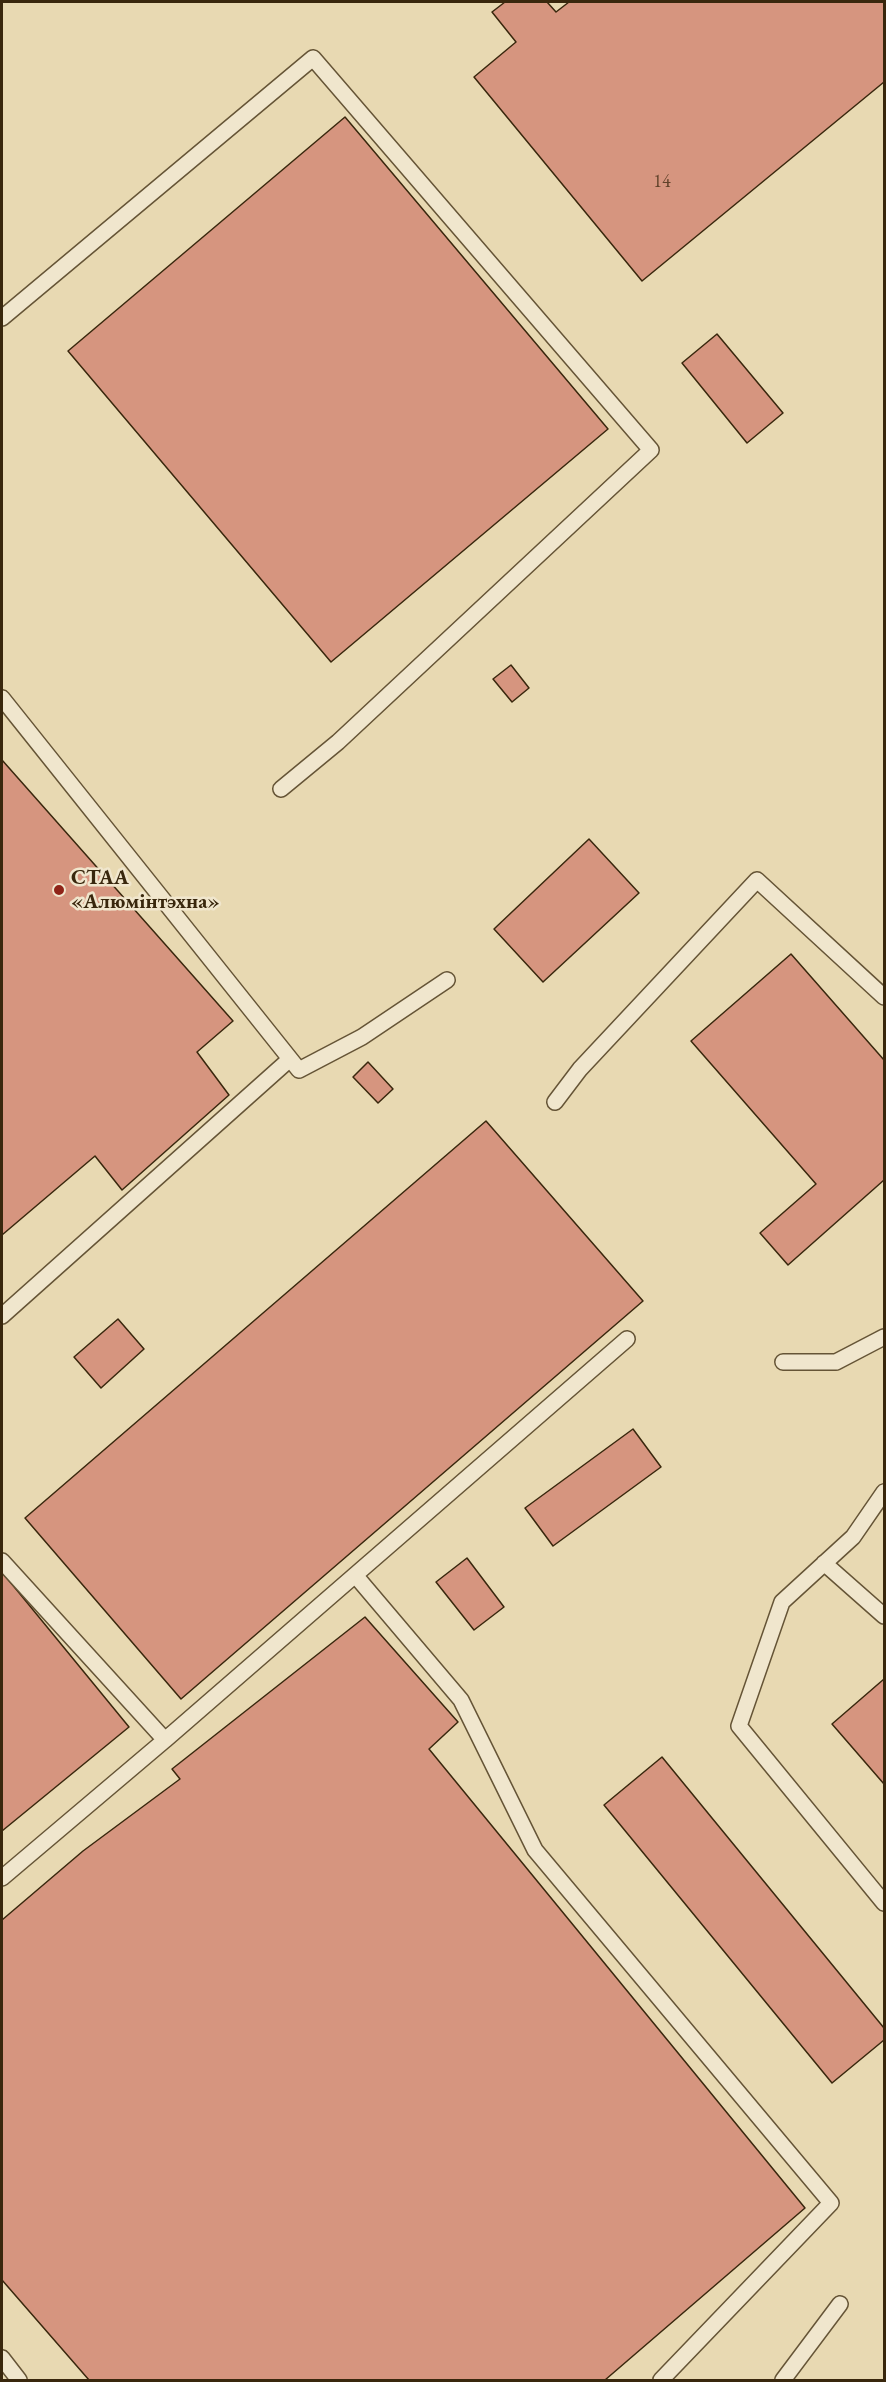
<!DOCTYPE html>
<html>
<head>
<meta charset="utf-8">
<style>
	body { margin:0 }
	#map { position:relative; width:886px; height:2382px; overflow:hidden; background:#e8d9b2; font-family:"EB Garamond",serif }
	canvas { display:block }
	.frame { position:absolute; inset:0; border:3px solid #39270d; pointer-events:none }
</style>
</head>
<body>
<div id="map">
<canvas width="886" height="2382"></canvas>
<div class="frame"></div>
</div>
<script>
const c = document.querySelector('canvas').getContext('2d');
c.lineJoin = 'round';
function fillPath(path, color) { c.fillStyle = color; c.fill(path, 'evenodd'); }
function strokePath(path, color, width, dash) { c.strokeStyle = color; c.lineWidth = width; c.lineCap = dash ? 'butt' : 'round'; c.setLineDash(dash || []); c.stroke(path); }
function label(font, color, halo, rows, align = 'center') {
  c.font = font + ' "EB Garamond",serif'; c.lineWidth = 5; c.setLineDash([]); c.textBaseline = 'middle'; c.strokeStyle = halo; c.fillStyle = color; for (const [text, x, y, turn = 0] of rows) {
    c.save(); c.translate(x, y); c.rotate((+turn || 0) * Math.PI / 180); c.textAlign = isNaN(turn) ? turn : align; if (halo) c.strokeText(text, 0, 0); c.fillText(text, 0, 0); c.restore();
  }
}
const building = new Path2D(`
	M505,2H547L556,12L569,2H884V82L642,281L474,77L516,42L492,12Z
	M345,117L608,429L331,662L68,351Z
	M717,334L783,413L747,443L682,363Z
	M511,665L529,688L512,702L493,679Z
	M2,760L233,1021L197,1052L229,1095L122,1190L95,1156L2,1235Z
	M589,839L639,893L543,982L494,929Z
	M791,954L884,1060V1180L788,1265L760,1233L816,1184L691,1041Z
	M368,1062L393,1089L378,1103L353,1077Z
	M486,1121L643,1301L181,1699L25,1518Z
	M118,1319L144,1349L101,1388L74,1357Z
	M633,1429L661,1467L553,1546L525,1508Z
	M467,1558L504,1607L474,1630L436,1582Z
	M2,1572L129,1727L2,1831Z
	M365,1617L458,1722L429,1749L805,2208L605,2380H89L2,2280V1920L83,1851L180,1779L172,1769Z
	M884,1679V1784L832,1724Z
	M662,1757L884,2028V2040L832,2083L604,1805Z`);
fillPath(building, '#d6957f');
strokePath(building, '#39270d', 1.5);
const lane = new Path2D(`
	M2,318L313,58L651,450L338,742L281,789
	M2,698L299,1070L362,1037L447,980
	M555,1102L580,1069L757,880L884,997
	M2,1316L290,1059
	M783,1362H836L884,1337
	M884,1492L853,1537L782,1602L739,1726L884,1903
	M2,1561L165,1740L627,1339
	M824,1563L884,1616
	M355,1575L461,1700L535,1850L831,2203L661,2380
	M2,1878L165,1740
	M2,2358L19,2380
	M783,2380L840,2304`);
strokePath(lane, '#655436', 18);
strokePath(lane, '#f0e6cd', 15);
for (const [x, y, r, color] of [
	[59,890,6,"#8f2418"]
]) { const dot = new Path2D(); dot.arc(x, y, r, 0, 2 * Math.PI); c.fillStyle = color; c.fill(dot); strokePath(dot, '#f0e6cd', 2); }
label('18px', '#60422a', null, [
	["14",662,182]
]);
label('bold 21px', '#39270d', '#f0e6cd', [
	["СТАА",71,878],
	["«Алюмінтэхна»",71,902]
], 'left');
</script>
</body>
</html>
